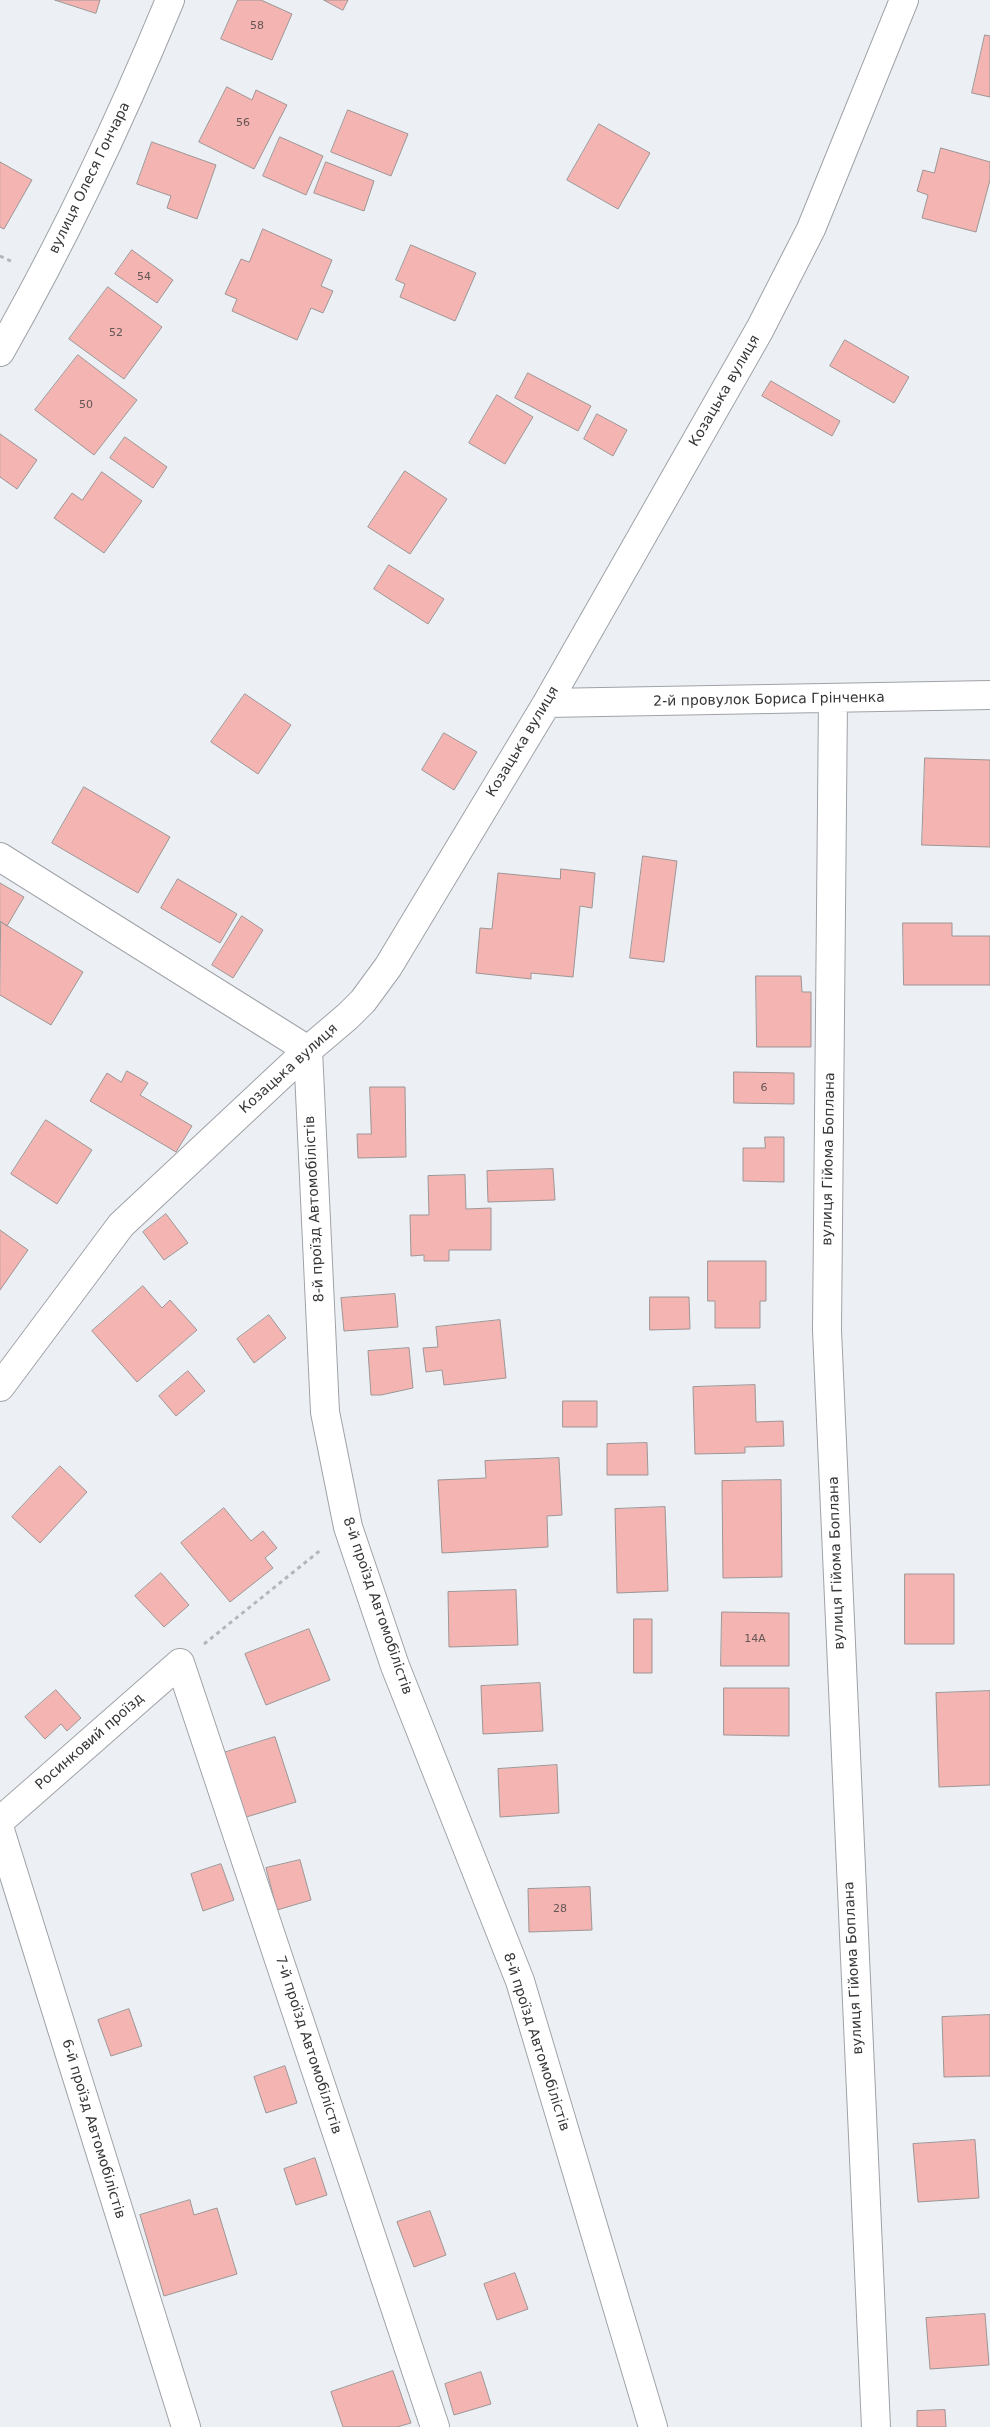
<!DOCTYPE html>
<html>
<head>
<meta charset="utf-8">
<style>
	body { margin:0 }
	canvas { display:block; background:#eceff4 }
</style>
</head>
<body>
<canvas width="990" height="2427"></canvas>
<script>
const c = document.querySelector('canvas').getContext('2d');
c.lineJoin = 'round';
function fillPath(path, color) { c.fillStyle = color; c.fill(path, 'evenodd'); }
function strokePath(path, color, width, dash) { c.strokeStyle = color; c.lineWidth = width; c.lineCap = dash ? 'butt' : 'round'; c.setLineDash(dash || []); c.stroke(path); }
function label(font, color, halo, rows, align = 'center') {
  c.font = font + ' "DejaVu Sans",sans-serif'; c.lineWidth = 5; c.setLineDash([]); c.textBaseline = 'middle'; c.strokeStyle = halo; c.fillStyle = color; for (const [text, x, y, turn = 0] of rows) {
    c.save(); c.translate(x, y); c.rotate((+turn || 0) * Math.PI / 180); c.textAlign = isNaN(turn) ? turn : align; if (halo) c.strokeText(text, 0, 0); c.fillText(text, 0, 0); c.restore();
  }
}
const building = new Path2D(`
	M55,0H100L96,13Z
	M238,0H261L292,14L272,60L221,39Z
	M324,0H348L343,10Z
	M985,35L990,36V97L972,93Z
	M227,87L252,100L256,90L287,105L254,169L199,142Z
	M348,110L408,134L391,176L331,152Z
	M599,124L650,153L618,209L567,180Z
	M280,137L323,156L306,195L263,176Z
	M152,142L216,165L197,219L167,208L171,196L137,184Z
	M941,148L990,162V180L976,232L922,218L928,195L917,191L923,170L934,173Z
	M0,162L32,180L4,229L0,227Z
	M326,162L374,181L364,211L314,193Z
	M263,229L332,260L321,286L333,291L323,313L311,308L297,340L232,311L237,299L225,294L241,259L249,262Z
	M411,245L476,273L455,321L400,297L405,284L396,280Z
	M132,250L173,280L157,303L115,274Z
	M108,287L162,327L124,379L69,339Z
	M845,340L909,377L894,403L830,366Z
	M78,355L137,400L94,455L35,410Z
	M528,373L591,406L578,431L515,398Z
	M771,381L840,421L832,436L762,396Z
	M497,395L533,417L505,464L469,443Z
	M597,414L627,430L613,456L584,439Z
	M0,434L37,460L17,489L0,477Z
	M125,437L167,467L153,488L110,458Z
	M405,471L447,499L410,554L368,527Z
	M102,472L142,501L104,553L54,518L72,493L82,500Z
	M389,565L444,599L428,624L374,589Z
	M245,694L291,725L258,774L211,742Z
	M444,733L477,752L454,790L422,770Z
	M925,758L990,760V847L922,845Z
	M84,787L170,837L138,893L52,843Z
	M643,856L677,861L664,962L630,958Z
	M561,869L595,873L592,908L580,906L573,977L531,973V979L476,973L480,928L492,929L498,873L560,879Z
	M178,879L237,914L220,943L161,908Z
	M0,883L24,897L7,926L0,921Z
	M242,916L263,930L233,978L212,965Z
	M1,922L83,972L51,1025L0,995Z
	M903,923H952V936H990V985H904Z
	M756,976H801L802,992H811V1047H757Z
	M127,1071L148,1083L140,1095L192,1126L176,1152L90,1101L107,1073L121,1082Z
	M734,1072L794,1073V1104L734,1103Z
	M370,1087H405L406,1157L358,1158L357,1134H371Z
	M46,1120L92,1150L57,1204L11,1174Z
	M765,1137H784V1182L743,1181V1148H765Z
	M553,1169L555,1200L488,1202L487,1171Z
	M465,1175L466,1209L491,1208V1250H449V1261H424V1255L411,1256L410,1215H429L428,1176Z
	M166,1214L188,1243L164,1260L143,1232Z
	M0,1230L28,1250L0,1290Z
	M708,1261H766V1301H760V1328H715V1301H708Z
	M143,1286L162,1308L170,1300L197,1330L137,1382L92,1331Z
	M395,1294L398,1327L344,1331L341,1298Z
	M650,1297H689L690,1329L650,1330Z
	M269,1315L286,1338L254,1363L237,1339Z
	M500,1320L506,1378L444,1385L442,1370L426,1372L423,1348L438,1347L436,1327Z
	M409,1348L413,1388L381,1395H371L368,1351Z
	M188,1371L205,1391L176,1416L159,1396Z
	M755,1385L756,1422L783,1421L784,1446L745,1447V1453L695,1454L693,1387Z
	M563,1401H597V1427H563Z
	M647,1443L648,1475H607V1444Z
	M559,1458L562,1515L547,1516L548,1547L442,1553L438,1480L486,1478L485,1461Z
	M60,1466L87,1492L40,1543L12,1517Z
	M781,1480L782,1577L723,1578L722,1481Z
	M665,1507L668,1591L617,1593L615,1509Z
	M224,1508L251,1541L263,1531L277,1548L265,1558L273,1568L230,1602L181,1543Z
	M161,1573L189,1605L164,1627L135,1596Z
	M905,1574H954V1644H905Z
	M516,1590L518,1645L449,1647L448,1592Z
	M722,1612L789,1613V1666H721Z
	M634,1619H652V1673H634Z
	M309,1629L330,1680L266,1705L245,1654Z
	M540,1683L543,1731L483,1734L481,1686Z
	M724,1688H789V1736L724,1735Z
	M56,1690L81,1718L67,1731L61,1724L45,1739L25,1717Z
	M990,1691V1785L939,1787L936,1693Z
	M275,1737L296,1802L243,1818L223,1753Z
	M557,1765L559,1813L500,1817L498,1769Z
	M300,1860L311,1900L277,1910L266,1868Z
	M221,1864L234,1900L203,1911L191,1874Z
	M590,1887L592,1930L529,1932L528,1889Z
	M129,2009L142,2046L111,2056L98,2020Z
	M990,2015V2076L944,2077L942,2017Z
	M285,2066L297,2103L266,2113L254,2077Z
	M975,2140L979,2198L918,2202L913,2144Z
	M315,2158L327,2195L296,2205L284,2169Z
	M190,2200L194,2215L217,2208L237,2274L164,2296L140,2215Z
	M430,2211L446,2255L414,2267L397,2222Z
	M515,2273L528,2309L497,2320L484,2284Z
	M985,2314L989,2365L930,2369L926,2318Z
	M393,2371L411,2423L397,2427H343L331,2392Z
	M481,2372L491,2404L454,2415L445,2384Z
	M945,2410L946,2427H917V2411Z`);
fillPath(building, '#f4b4b1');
strokePath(building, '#9d9696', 1);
const minor = new Path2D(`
	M0,352C65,238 120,121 170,0
	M833,699L827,1330L876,2427
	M547,703L990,695
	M0,857L308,1050L325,1412L348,1527L395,1666L520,1981L653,2427
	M0,1387L121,1225L308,1050L348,1016L363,1001L388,967L547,703L760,329L811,229L904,0
	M0,1821L180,1663L435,2427
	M0,1830L186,2427`);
strokePath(minor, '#9fa2a7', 30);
strokePath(new Path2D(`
	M0,256L13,262
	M204,1644L322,1549`), '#b4b6ba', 3, [4, 4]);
strokePath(minor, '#fff', 28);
label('11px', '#655656', null, [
	["58",257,26],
	["56",243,123],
	["54",144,277],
	["52",116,333],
	["50",86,405],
	["6",764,1088],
	["14А",755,1639],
	["28",560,1909]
]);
label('14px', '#353638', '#fff', [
	["вулиця Олеся Гончара",90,178,-64],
	["Козацька вулиця",725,391,-60],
	["2-й провулок Бориса Грінченка",769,700,-1],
	["Козацька вулиця",523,742,-59],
	["Козацька вулиця",289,1069,-42],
	["вулиця Гійома Боплана",829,1159,-89],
	["8-й проїзд Автомобілістів",315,1209,-93],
	["вулиця Гійома Боплана",837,1563,-92],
	["8-й проїзд Автомобілістів",377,1606,71],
	["Росинковий проїзд",90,1742,-41],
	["вулиця Гійома Боплана",854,1968,-93],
	["8-й проїзд Автомобілістів",536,2042,72],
	["7-й проїзд Автомобілістів",308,2045,72],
	["6-й проїзд Автомобілістів",93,2129,73]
]);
</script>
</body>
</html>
